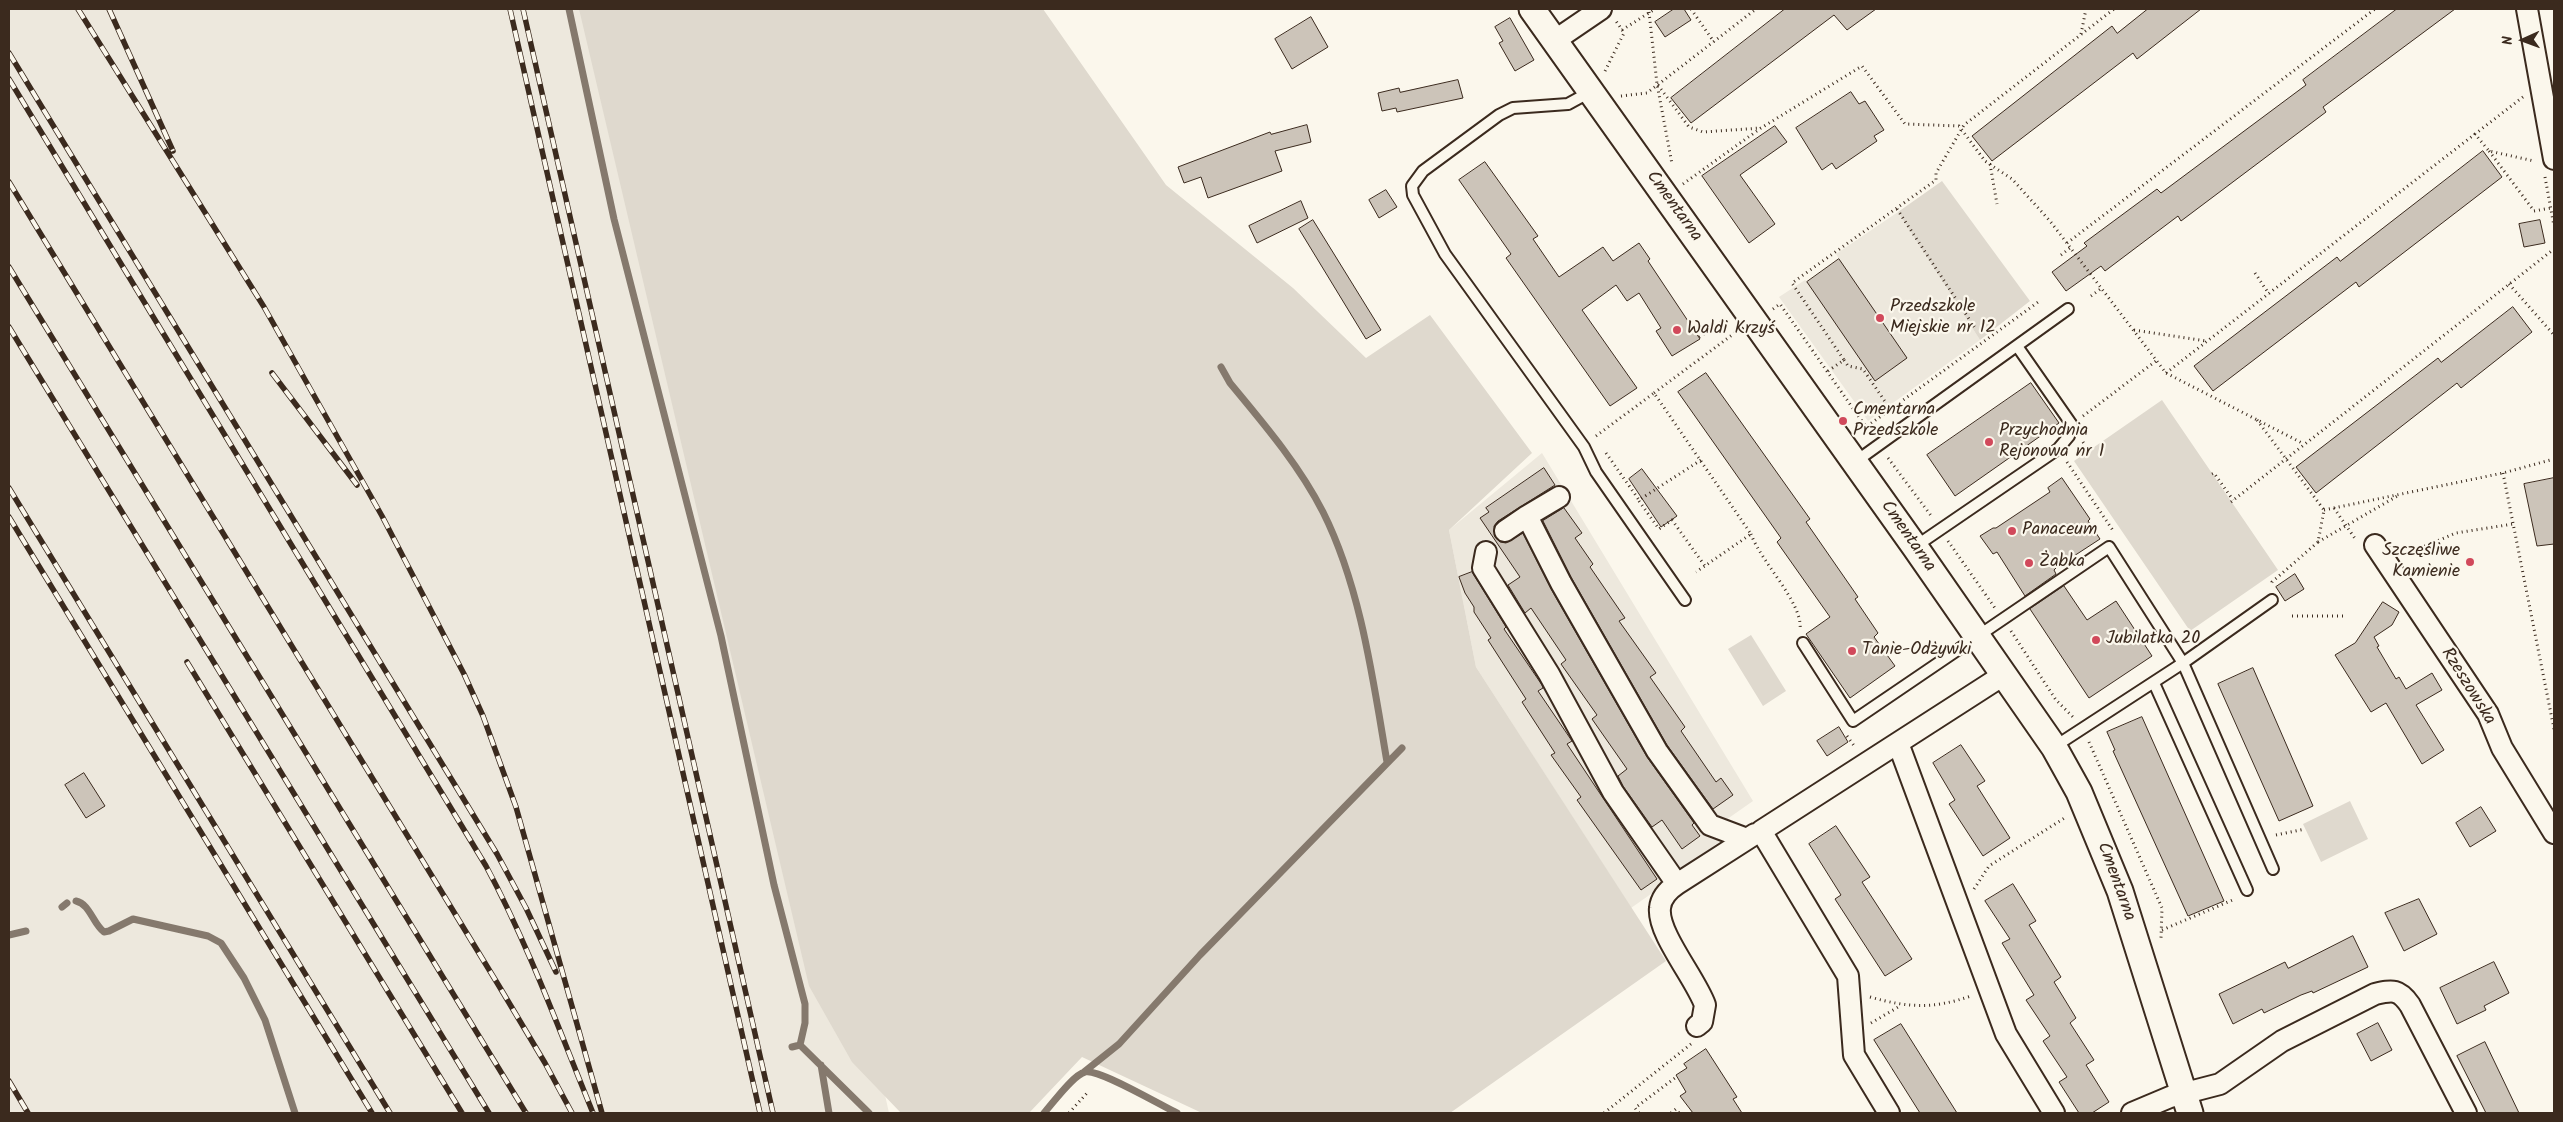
<!DOCTYPE html>
<html>
<head>
<meta charset="utf-8">
<style>
	body { margin:0 }
	#map { position:relative; width:2563px; height:1122px; overflow:hidden; background:#fbf7ec; font-family:Kalam,sans-serif }
	canvas { display:block }
	.frame { position:absolute; inset:0; border:10px solid #3b2a1e; pointer-events:none }
	.north { position:absolute; left:2498px; top:15px; width:50px; height:50px; -webkit-text-stroke:4px #fbf7ec; paint-order:stroke; rotate:268deg; font-size:14px; font-weight:700; line-height:20px; text-align:center; color:#3b2a1e }
	.north::after { content:''; display:block; margin:auto; width:18px; height:22px; background:#3b2a1e; clip-path:polygon(50% 0,100% 100%,50% 72%,0 100%) }
</style>
</head>
<body>
<div id="map">
<canvas width="2563" height="1122"></canvas>
<div class="frame"></div>
<div class="north">N</div>
</div>
<script>
const c = document.querySelector('canvas').getContext('2d');
c.lineJoin = 'round';
function fillPath(path, color) { c.fillStyle = color; c.fill(path, 'evenodd'); }
function strokePath(path, color, width, dash) { c.strokeStyle = color; c.lineWidth = width; c.lineCap = dash ? 'butt' : 'round'; c.setLineDash(dash || []); c.stroke(path); }
function label(font, color, halo, rows, align = 'center') {
  c.font = font + ' Kalam,sans-serif'; c.lineWidth = 4.5; c.setLineDash([]); c.textBaseline = 'middle'; c.strokeStyle = halo; c.fillStyle = color; for (const [text, x, y, turn = 0] of rows) {
    c.save(); c.translate(x, y); c.rotate((+turn || 0) * Math.PI / 180); c.textAlign = isNaN(turn) ? turn : align; if (halo) c.strokeText(text, 0, 0); c.fillText(text, 0, 0); c.restore();
  }
}
fillPath(new Path2D(`
	M9,9H624L757,513L889,1113H9Z
	M1898,212L1980,340L1868,421L1863,414L1866,411L1859,402L1856,404L1779,297L1805,280L1807,282L1839,259L1836,254Z
	M1542,453L1753,801L1713,829L1722,844L1631,908L1476,667L1449,530Z`), '#ede8dd');
fillPath(new Path2D(`
	M579,9H1043L1166,185L1293,288L1366,358L1430,315L1532,453L1449,530L1476,667L1666,961L1450,1113H1202L1082,1057L1029,1113H901L852,1062L809,986Z
	M1942,181L2030,301L1980,340L1898,212Z
	M2162,400L2278,570L2190,631L2074,461Z
	M1751,635L1786,691L1763,706L1728,649Z
	M2350,801L2368,839L2321,862L2303,824Z`), '#dfd9ce');
strokePath(new Path2D(`
	M569,9L614,219L721,636L774,885L805,1004V1023L800,1045
	M1221,367L1230,383C1264,424 1299,465 1323,512C1361,588 1373,680 1387,762
	M76,901C90,904 93,924 104,932L109,931L133,919L208,936L221,943L244,978L265,1020L295,1113
	M62,907L67,903
	M9,935L26,931
	M792,1047L800,1045L869,1113
	M821,1065L829,1113
	M1084,1072L1119,1044L1200,955L1402,748
	M1044,1113C1053,1103 1073,1075 1085,1072C1098,1068 1162,1106 1177,1113`), '#85796d', 7);
const building = new Path2D(`
	M1674,9H1684L1691,20L1665,37L1655,22Z
	M1785,9H1876L1847,30L1834,15L1691,123L1671,98Z
	M2148,9H2201L2137,59L2133,53L1992,161L1972,136L2112,26L2117,33Z
	M2397,9H2455L2323,107L2326,112L2181,221L2178,216L2105,271L2101,266L2066,291L2052,272L2087,246L2084,243L2157,189L2161,193L2306,85L2303,80Z
	M1311,17L1328,47L1292,69L1275,39Z
	M1510,18L1534,60L1515,71L1499,43L1503,41L1495,27Z
	M1458,80L1463,98L1397,112L1396,108L1382,111L1378,93L1399,88L1400,92Z
	M1851,92L1859,104L1865,101L1884,130L1874,136L1877,141L1836,169L1832,163L1822,170L1796,128Z
	M1307,125L1311,142L1275,151L1282,171L1208,198L1201,177L1184,183L1178,167L1270,132L1271,134Z
	M1775,126L1787,142L1740,175L1775,224L1749,243L1702,176Z
	M2483,151L2502,177L2359,287L2356,282L2213,391L2194,366L2337,257L2340,261Z
	M1485,162L1538,236L1533,239L1559,277L1603,247L1613,261L1639,243L1650,259L1648,261L1700,339L1672,356L1656,331L1661,328L1639,293L1627,301L1616,285L1582,310L1637,388L1610,406L1506,258L1511,254L1459,180Z
	M1386,190L1397,207L1379,218L1369,200Z
	M1301,201L1308,218L1257,243L1249,226Z
	M1313,220L1381,330L1366,339L1299,229Z
	M2540,220L2545,243L2524,247L2519,224Z
	M1839,259L1907,358L1875,381L1807,282Z
	M2513,307L2532,332L2461,388L2457,383L2316,493L2296,467L2438,358L2441,362Z
	M1706,373L1810,519L1806,522L1858,597L1855,599L1878,633L1874,637L1895,666L1850,698L1806,634L1830,617L1777,542L1781,538L1678,392Z
	M2031,383L2059,423L1955,496L1927,455Z
	M1544,468L1555,485L1498,521L1494,526L1495,537L1500,542L1506,543L1523,533L1551,589L1647,757L1694,823L1692,825L1700,836L1682,849L1662,820L1652,827L1623,786L1618,776L1627,769L1592,719L1597,715L1561,664L1566,660L1531,608L1525,613L1508,585L1520,577L1480,518L1489,512L1486,508Z
	M1642,469L1677,516L1661,527L1629,479Z
	M2062,478L2090,519L2088,521L2100,539L2057,567L2054,570L2056,574L2025,596L1997,552L1993,554L1980,536L1993,528H1996L2050,492L2048,488Z
	M2554,478V544L2537,546L2524,484Z
	M1564,508L1582,533L1575,538L1593,564L1590,567L1625,618L1619,621L1656,673L1650,677L1685,727L1681,731L1716,782L1721,778L1733,795L1713,809L1667,745L1571,577L1543,521Z
	M1472,572L1506,627L1504,629L1542,685L1543,688L1538,691L1572,741L1567,744L1657,879L1641,890L1577,800L1581,797L1551,755L1555,753L1522,702L1526,699L1488,640L1491,638L1474,612V607L1465,593L1459,577Z
	M2295,574L2304,589L2285,601L2276,587Z
	M2064,586L2087,620L2116,601L2152,656L2089,698L2030,609Z
	M2383,602L2399,612L2392,625L2374,637L2379,646L2377,647L2396,679L2399,677L2406,689L2432,673L2442,690L2416,705L2444,750L2422,764L2386,703L2371,712L2335,655L2355,643Z
	M2253,668L2313,806L2279,821L2218,684Z
	M2142,717L2224,901L2188,916L2113,751L2115,750L2107,732Z
	M1839,727L1848,742L1827,756L1817,741Z
	M1961,745L1985,781L1977,786L2010,838L1983,856L1949,804L1955,800L1933,763Z
	M84,773L105,806L86,818L65,785Z
	M2481,807L2496,831L2470,847L2456,823Z
	M1836,826L1870,877L1862,882L1912,959L1885,976L1835,899L1841,895L1809,844Z
	M2013,884L2036,921L2029,925L2061,977L2054,982L2076,1018L2070,1023L2094,1060L2086,1065L2109,1102L2092,1113H2079L2059,1082L2067,1077L2043,1041L2050,1036L2026,1000L2034,995L2002,943L2010,939L1985,901Z
	M2419,899L2437,934L2404,951L2385,913Z
	M2353,936L2368,967L2313,993L2312,991L2301,995L2264,1013L2262,1009L2233,1024L2219,994L2285,962L2288,968Z
	M2494,962L2509,993L2484,1006L2486,1010L2457,1024L2440,988Z
	M2378,1023L2392,1050L2371,1061L2357,1034Z
	M1901,1024L1957,1113H1920L1874,1040Z
	M2485,1042L2519,1113H2486L2457,1056Z
	M1706,1049L1737,1097L1733,1099L1742,1113H1693L1680,1096L1686,1092L1676,1075L1687,1068L1684,1064Z`);
fillPath(building, '#ccc4b9');
strokePath(building, '#3b2a1e', 1);
const service = new Path2D(`
	M1590,92L1568,104L1513,108L1499,115L1423,171L1412,186L1413,195L1445,254L1584,447L1596,472L1685,600
	M1855,462L2068,309
	M1916,546L2058,449L2069,436L2072,425L2017,346
	M1803,643L1853,721L2109,547L2183,663L2272,600
	M2154,683L2247,890
	M2054,747L2183,663L2273,869`);
const minor = new Path2D(`
	M2527,9L2554,159
	M1554,41L1601,9
	M1559,497L1527,516L1561,583L1657,751L1710,825L1747,839
	M1505,531L1527,516
	M2375,545L2488,714L2502,748L2554,833
	M1486,552L1483,568L1549,674L1613,792L1677,884
	M1898,743L2006,1034L2054,1113
	M1697,1026L1702,1022L1705,1005C1696,979 1657,933 1660,908C1661,897 1668,890 1677,884L1755,834
	M1889,1113L1854,1055L1848,976L1761,831L2005,674
	M2132,1113L2170,1097L2220,1084L2282,1041L2375,994C2393,990 2399,989 2410,1005L2466,1113`);
const tertiary = new Path2D(`
	M1532,9L1915,547L2054,747L2079,792L2120,891L2190,1113`);
strokePath(service, '#3b2a1e', 14);
strokePath(minor, '#3b2a1e', 24);
strokePath(tertiary, '#3b2a1e', 29);
strokePath(new Path2D(`
	M1691,9L1714,42
	M1649,12L1657,84L1672,164
	M1622,30L1655,9
	M2081,34L2086,9
	M1605,71L1624,33L1616,21
	M1658,85L1689,127L1703,132L1761,128
	M1621,96L1647,93L1756,9
	M2523,97L2475,134L2489,151L2534,161
	M2489,151L2534,211L2551,208
	M1990,164L1997,204
	M2545,177L2554,226
	M1683,184L1761,128L1862,66L1905,124L1959,126L1985,161L2012,179L2050,221L2166,373L2304,444
	M1897,209L1975,328
	M2067,243L2375,9
	M2061,255L2070,248
	M2255,273L2269,294
	M2509,284L2554,335
	M2091,296L2102,288
	M1773,309L1780,304L1866,427L2041,300
	M2134,330L2206,341
	M1699,337L1726,319
	M1844,360L1848,366L1863,369L1890,409
	M1828,371L1844,360L1792,283L1936,180V173L1964,125L2114,9
	M2166,373L2475,134
	M1654,393L1736,332
	M2083,416L2156,361
	M2257,420L2324,510L2318,542L2272,582V585
	M1596,436L1654,393L1751,534L1696,572
	M2083,442L2088,450
	M1606,453L1639,500L1701,460
	M1888,458L1932,517
	M2067,462L2114,532
	M2503,473L2554,729
	M2212,474L2214,473L2233,500
	M1639,501L1659,529L1672,520L1705,566
	M2231,502L2554,249
	M2334,508L2356,540
	M2324,510L2503,473L2554,459
	M1751,534C1761,562 1803,603 1800,629
	M1948,541L1995,608
	M2318,542L2399,495
	M2406,554L2456,533L2513,524
	M2292,616H2343
	M2011,631L2056,700L2073,717
	M1847,736L1855,747
	M2089,742L2162,908L2161,938
	M2276,835L2305,829
	M1974,889L1989,866L2066,817
	M2162,930L2235,899
	M1870,997C1909,1008 1933,1009 1971,996
	M1871,1023L1900,1006
	M1069,1113L1087,1093
	M1604,1113L1691,1044
	M1639,1113L1635,1108L1675,1078
	M1671,1113L1676,1109L1679,1113`), '#3b2a1e', 3, [1, 4]);
strokePath(service, '#fbf7ec', 10);
strokePath(minor, '#fbf7ec', 20);
strokePath(tertiary, '#fbf7ec', 25);
const rail = new Path2D(`
	M78,9L264,307L382,516L464,674L483,716L516,807L602,1113
	M109,9L173,151
	M510,9L760,1113
	M523,9L773,1113
	M9,53L497,854L526,908L556,972
	M9,79L486,866C529,946 559,1030 593,1113
	M9,182L499,986L545,1063L572,1113
	M9,267L526,1113
	M9,327L489,1113
	M272,373L357,485
	M9,488L390,1113
	M9,517L372,1113
	M187,662L462,1113
	M9,1081L28,1113`);
strokePath(rail, '#3b2a1e', 5.5);
strokePath(rail, '#fbf7ec', 4, [11]);
for (const [x, y, r, color] of [
	[1880,318,5,"#d1495b"],
	[1677,330,5,"#d1495b"],
	[1843,421,5,"#d1495b"],
	[1989,442,5,"#d1495b"],
	[2012,531,5,"#d1495b"],
	[2470,562,5,"#d1495b"],
	[2029,563,5,"#d1495b"],
	[2096,640,5,"#d1495b"],
	[1852,651,5,"#d1495b"]
]) { const dot = new Path2D(); dot.arc(x, y, r, 0, 2 * Math.PI); c.fillStyle = color; c.fill(dot); strokePath(dot, '#fbf7ec', 2); }
label('18px', '#3b2a1e', '#fbf7ec', [
	["Cmentarna",1673,207,54],
	["Cmentarna",1907,537,55],
	["Rzeszowska",2467,687,58],
	["Cmentarna",2115,882,70]
]);
label('18px', '#3b2a1e', '#fbf7ec', [
	["Przedszkole",1890,308],
	["Miejskie nr 12",1890,329],
	["Waldi Krzyś",1687,330],
	["Cmentarna",1853,411],
	["Przedszkole",1853,432],
	["Przychodnia",1999,432],
	["Rejonowa nr 1",1999,453],
	["Panaceum",2022,531],
	["Szczęśliwe",2460,552,"right"],
	["Kamienie",2460,573,"right"],
	["Żabka",2039,563],
	["Jubilatka 20",2106,640],
	["Tanie-Odżywki",1862,651]
], 'left');
</script>
</body>
</html>
